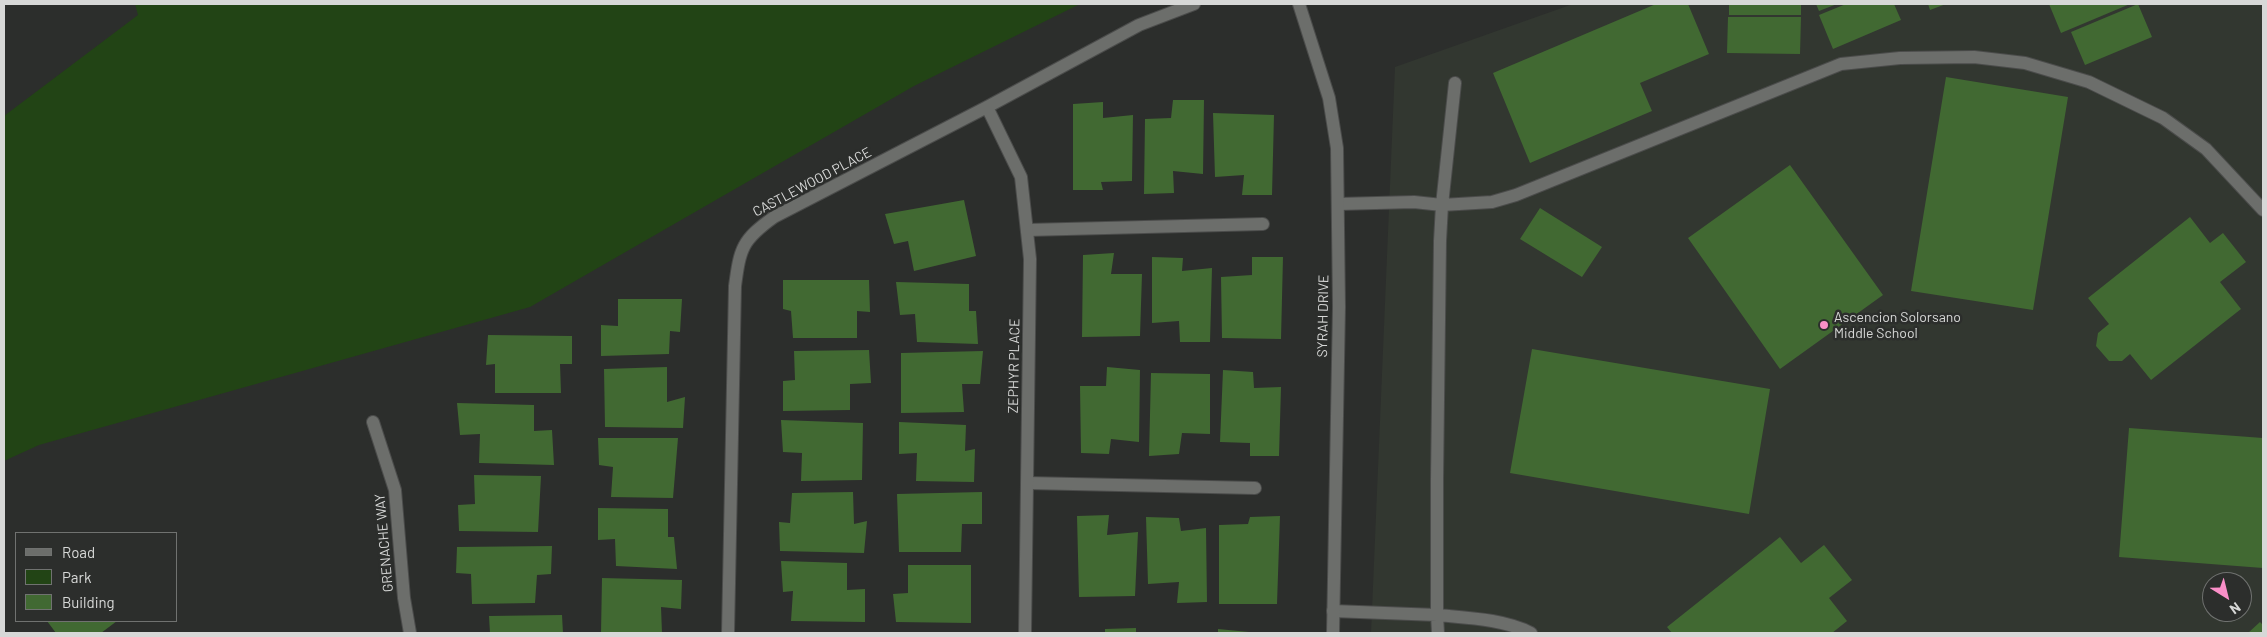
<!DOCTYPE html>
<html>
<head>
<meta charset="utf-8">
<style>
	body { margin:0 }
	#map { position:relative; width:2267px; height:637px; overflow:hidden; background:#2c2e2c; font-family:Barlow,sans-serif }
	canvas { display:block }
	.frame { position:absolute; inset:0; border:5px solid #d7d8d7; pointer-events:none }
	.legend { position:absolute; left:15px; top:532px; width:162px; height:90px; box-sizing:border-box; background:#2c2e2c; border:1px solid #707270; margin:0; padding:6px 9px; list-style:none; font-size:15px; color:#d7d8d7 }
	.legend li { display:flex; align-items:center; gap:10px; height:25px }
	.legend b { width:25px; border:1px solid #707270 }
	.north { position:absolute; left:2202px; top:572px; width:50px; height:50px; box-sizing:border-box; background:#2c2e2c; border:1px solid #707270; border-radius:50%; rotate:144deg; font-size:14px; font-weight:700; line-height:20px; text-align:center; color:#d7d8d7 }
	.north::after { content:''; display:block; margin:auto; width:18px; height:22px; background:#fa8fc8; clip-path:polygon(50% 0,100% 100%,50% 72%,0 100%) }
</style>
</head>
<body>
<div id="map">
<canvas width="2267" height="637"></canvas>
<div class="frame"></div>
<ul class="legend">
<li><b style="height:6px;background:#6c6e6b"></b>Road</li>
<li><b style="height:14px;background:#224415"></b>Park</li>
<li><b style="height:14px;background:#416932"></b>Building</li>
</ul>
<div class="north">N</div>
</div>
<script>
const c = document.querySelector('canvas').getContext('2d');
c.lineJoin = 'round';
function fillPath(path, color) { c.fillStyle = color; c.fill(path, 'evenodd'); }
function strokePath(path, color, width, dash) { c.strokeStyle = color; c.lineWidth = width; c.lineCap = dash ? 'butt' : 'round'; c.setLineDash(dash || []); c.stroke(path); }
function label(font, color, halo, rows, align = 'center') {
  c.font = font + ' Barlow,sans-serif'; c.lineWidth = 5; c.setLineDash([]); c.textBaseline = 'middle'; c.strokeStyle = halo; c.fillStyle = color; for (const [text, x, y, turn = 0] of rows) {
    c.save(); c.translate(x, y); c.rotate((+turn || 0) * Math.PI / 180); c.textAlign = isNaN(turn) ? turn : align; if (halo) c.strokeText(text, 0, 0); c.fillText(text, 0, 0); c.restore();
  }
}
fillPath(new Path2D(`
	M1573,4H2263V633H1371L1395,67ZM2212,582H2242V612H2212Z`), '#323730');
fillPath(new Path2D(`
	M135,4H1080L914,86L530,307L39,445L4,461V116L138,15Z`), '#224415');
fillPath(new Path2D(`
	M1656,4H1688L1709,54L1640,83L1652,111L1530,163L1493,73Z
	M1729,4H1801V15H1729Z
	M1816,4H1837L1819,11Z
	M1846,4H1894L1901,20L1833,49L1819,15Z
	M1928,4H1946L1930,10Z
	M2049,4H2130L2061,33Z
	M2138,4L2152,37L2085,65L2071,32Z
	M1728,17H1801L1800,54L1727,53Z
	M1946,77L2068,97L2033,310L1911,291Z
	M1173,100H1204L1203,174L1173,171L1174,193L1144,194L1145,119L1171,118Z
	M1103,102V118L1133,115L1132,181L1101,182L1103,190H1073V104Z
	M1213,113L1274,115L1272,195H1242L1244,175L1215,177Z
	M1790,165L1883,295L1780,369L1688,238Z
	M964,200L976,256L914,271L908,241L894,244L885,214Z
	M1540,208L1602,247L1582,277L1520,239Z
	M2190,217L2210,243L2223,233L2246,262L2220,282L2241,309L2151,380L2130,354L2122,361H2109L2096,346L2098,333L2109,324L2088,298Z
	M1114,253L1111,274H1142L1140,336L1082,337L1083,255Z
	M1152,257L1183,258L1182,271L1212,268L1210,342H1180L1179,321L1152,323Z
	M1252,257H1283L1281,339L1222,338L1221,277L1252,275Z
	M783,280H869L870,312L857,311V338H793L791,311L783,309Z
	M896,282L969,284V311H976L978,344L917,342L915,314L900,315Z
	M618,299H682L680,332L670,331L669,354L601,356V325L618,326Z
	M488,335L572,336V364H560L561,393H495V364L486,365Z
	M1532,349L1770,389L1749,514L1510,473Z
	M869,350L871,383L850,384V410L783,411V381L795,380L794,351Z
	M983,351L980,384H962L964,412L901,413V353Z
	M667,367V402L685,397L683,428L605,427L604,369Z
	M1107,367L1140,370L1139,442L1111,439L1109,454L1081,453L1080,386H1106Z
	M1223,370L1253,372L1254,388L1281,387L1279,456H1250V443L1220,442Z
	M1151,373L1210,374V434L1182,433L1179,454L1149,456Z
	M457,403L534,405V431L552,430L554,465L479,463L480,434L460,435Z
	M781,420L863,423L862,480L801,481L802,453L783,452Z
	M899,422L966,425L965,451L975,449L974,482L916,481L917,453L899,454Z
	M2129,428L2263,438V568L2119,557Z
	M598,438H678L673,498L611,497L613,467L599,465Z
	M474,475L541,476L538,532L459,531L458,505L475,504Z
	M853,492L854,524L867,521L864,553L780,551L779,522L790,523L792,493Z
	M982,492V524H962L961,552H899L897,494Z
	M598,508L668,509V537H674L677,569L616,566L615,539L598,540Z
	M1109,515L1107,535L1138,532L1135,596L1079,597L1077,516Z
	M1280,516L1277,604H1219V525L1248,524L1250,517Z
	M1146,517L1179,518L1181,531L1206,528L1207,602L1177,603L1179,582L1148,584Z
	M1780,537L1801,563L1824,545L1852,580L1829,598L1847,621L1832,633H1672L1667,627Z
	M552,546L551,574L537,575L535,603L472,604L471,574L456,573L457,547Z
	M781,561L847,563V590L865,589V622L791,621L793,591L783,592Z
	M908,565H971V623L896,622L893,594L908,593Z
	M602,578L682,580L681,609L661,607L662,633H601Z
	M562,615L563,633H490L489,616Z
	M47,621H117L101,633H56Z
	M2260,622L2263,625V633H2248Z
	M1136,628V633H1105V629Z
	M1218,629L1249,632V633H1218Z`), '#416932');
const service = new Path2D(`
	M1455,83L1442,205L1440,241L1437,480V615C1468,618 1503,619 1531,633
	M1338,204L1414,202L1442,205L1492,202L1516,195L1841,64L1900,58L1974,57L2025,63L2089,82L2163,118L2206,149L2263,210
	M1027,230L1263,224
	M1027,483L1255,488
	M1333,611L1437,615L1438,633`);
const minor = new Path2D(`
	M1299,4L1329,98L1337,148L1339,307L1333,633
	M987,107L1021,177L1030,259L1025,633
	M373,422L395,490L404,598L410,633
	M728,633L735,286C740,248 742,240 774,217L987,107L1139,25L1194,4`);
strokePath(service, '#4b4c4b', 14);
strokePath(minor, '#4b4c4b', 14);
strokePath(service, '#6c6e6b', 12);
strokePath(minor, '#6c6e6b', 12);
for (const [x, y, r, color] of [
	[1824,325,5,"#fa8fc8"]
]) { const dot = new Path2D(); dot.arc(x, y, r, 0, 2 * Math.PI); c.fillStyle = color; c.fill(dot); strokePath(dot, '#2c2e2c', 2); }
label('14px', '#d7d8d7', '#2c2e2c', [
	["CASTLEWOOD PLACE",812,182,-28],
	["SYRAH DRIVE",1323,316,-89],
	["ZEPHYR PLACE",1014,366,-89],
	["GRENACHE WAY",384,543,-95]
]);
label('14px', '#d7d8d7', '#2c2e2c', [
	["Ascencion Solorsano",1834,317],
	["Middle School",1834,333]
], 'left');
</script>
</body>
</html>
